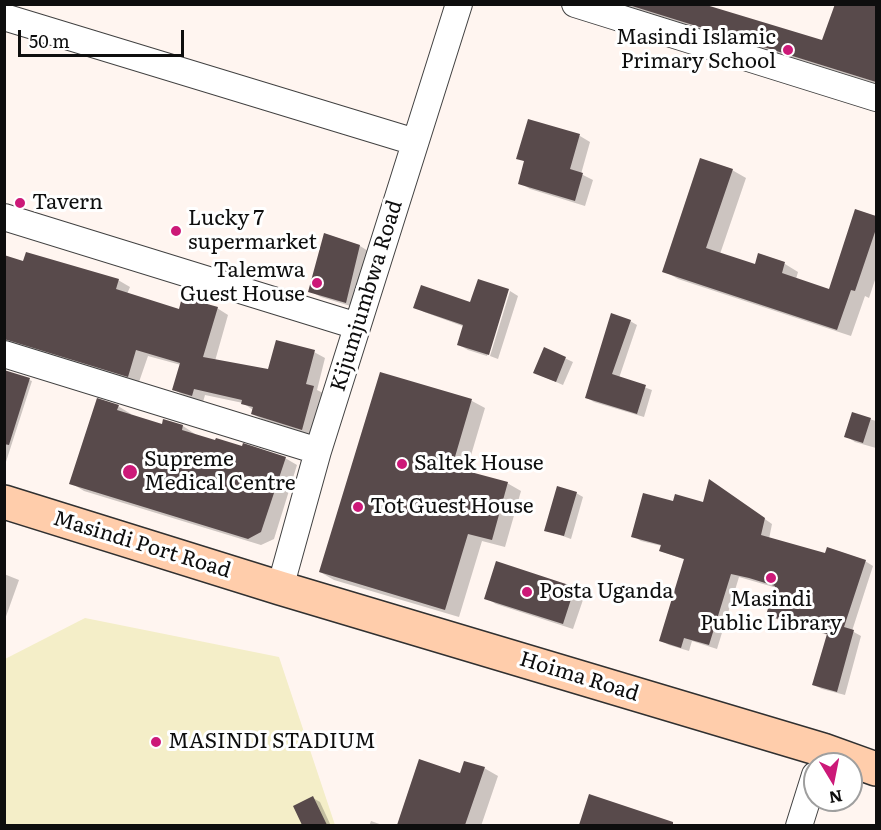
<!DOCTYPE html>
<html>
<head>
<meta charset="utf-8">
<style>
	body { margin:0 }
	#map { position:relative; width:881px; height:830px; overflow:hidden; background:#fff5f0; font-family:Literata,serif }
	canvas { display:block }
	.frame { position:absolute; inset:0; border:6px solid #0e0e0e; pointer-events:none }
	.north { position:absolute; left:803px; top:752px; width:60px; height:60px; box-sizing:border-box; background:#fff; border:2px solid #9f9f9f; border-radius:50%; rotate:170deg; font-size:16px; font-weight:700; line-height:24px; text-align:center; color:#0e0e0e }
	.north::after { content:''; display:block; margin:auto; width:21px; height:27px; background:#cc1978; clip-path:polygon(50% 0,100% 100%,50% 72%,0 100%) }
	.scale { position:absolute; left:18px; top:30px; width:166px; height:27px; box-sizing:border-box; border:3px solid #0e0e0e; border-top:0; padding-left:8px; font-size:18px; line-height:21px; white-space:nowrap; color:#0e0e0e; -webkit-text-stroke:4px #fff; paint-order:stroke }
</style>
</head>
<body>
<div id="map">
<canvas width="881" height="830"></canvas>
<div class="frame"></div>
<div class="north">N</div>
<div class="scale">50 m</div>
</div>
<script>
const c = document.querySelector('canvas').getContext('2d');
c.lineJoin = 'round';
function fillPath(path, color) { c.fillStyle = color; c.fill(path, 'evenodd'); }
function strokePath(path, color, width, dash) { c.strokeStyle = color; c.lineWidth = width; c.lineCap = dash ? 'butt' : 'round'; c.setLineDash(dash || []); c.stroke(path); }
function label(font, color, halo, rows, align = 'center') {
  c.font = font + ' Literata,serif'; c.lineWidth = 6; c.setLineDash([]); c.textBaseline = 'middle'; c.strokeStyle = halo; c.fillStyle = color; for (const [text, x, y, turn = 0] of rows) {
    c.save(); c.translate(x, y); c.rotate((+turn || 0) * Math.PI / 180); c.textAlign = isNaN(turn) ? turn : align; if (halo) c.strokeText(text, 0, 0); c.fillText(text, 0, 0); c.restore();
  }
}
fillPath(new Path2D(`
	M85,618L279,657L335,825L5,826V659Z`), '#f4eec8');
fillPath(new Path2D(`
	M621,4H706L715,10L823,42L874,4L876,5V84Z
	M529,121L580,136L590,142L581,174L593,180L585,206L530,189L520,183L526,162L518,158Z
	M732,170L746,178L720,254L756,266L785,264L798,272L796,279L830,290L856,211L876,218V277L869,298L865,296L851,336L678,279L664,271Z
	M325,235L360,246L370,252L357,308L321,297L310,291Z
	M4,257L24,263L118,280L130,287L127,294L180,311L217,308L228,315L215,361L269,371L314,352L325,358L317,390L325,394L314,436L264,420L252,414L253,410L243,403L205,395L203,402L185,396L173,389L181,365L148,356L139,382L21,345L11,346L4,343Z
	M507,290L487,356L468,350L459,345L465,327L424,312L415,307L471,304Z
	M510,291L518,296L498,359L490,356Z
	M630,321L637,325L619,378L652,390L644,417L594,402L587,398Z
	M545,349L573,362L563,385L542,376Z
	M4,371L32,381L4,468Z
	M381,374L472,401L485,408L466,472L507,483L521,491L505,547L482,541L459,617L334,580L320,572Z
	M118,406L131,414L130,416L163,426L164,421L183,426L195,434V436L285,458L297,465L274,539L261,545L84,491L71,483Z
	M853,414L876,421V448L855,442L846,436Z
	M717,486L772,524L769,539L826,555L865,561L873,566L852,631L861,636L845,695L822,689L814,685L828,635L776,619L768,614L777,588L739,577L717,649L692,641L689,651L669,645L661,641L686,560L660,551L662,546L641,541L633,536L674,503L704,504Z
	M576,493L583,497L571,539L546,530Z
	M4,574L19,580L4,622Z
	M574,588L585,594L573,629L496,604L486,598Z
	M420,761L461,775L484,768L498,776L481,826H399Z
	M590,796L678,826H580Z
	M313,798L320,802L331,826H304L295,806Z
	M371,821L385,826H369Z`), '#0003');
fillPath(new Path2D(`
	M632,4H703L822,40L835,4H876V82L632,6Z
	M528,119L580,134L570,169L583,173L575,201L518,184L524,161L516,159Z
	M700,158L733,169L706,248L755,264L758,253L785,262L782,273L829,289L855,209L876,216V229L855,291L851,290L837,330L662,272Z
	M324,233L360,245L346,303L308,292Z
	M26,252L119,279L116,289L179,309L182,297L218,307L203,357L268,369L276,340L315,350L306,384L314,386L302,430L251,414L253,407L241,404L242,400L194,389L192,396L172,390L180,363L136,350L128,377L4,339V255L23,261Z
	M478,279L509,289L489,355L457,345L463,325L413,308L421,285L470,302Z
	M611,313L631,320L612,374L646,385L637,414L585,398Z
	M544,347L566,357L556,382L533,373Z
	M4,370L30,378L9,445L4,444Z
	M380,372L472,399L452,467L508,482L492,540L468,534L445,610L319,572Z
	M97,398L119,405L117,410L162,424L163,419L183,425L182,430L215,440L216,438L242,446L243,443L286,457L261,532L248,539L69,484Z
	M852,412L871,418L863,443L844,437Z
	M709,479L765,518L761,535L825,553L827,547L866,560L844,627L854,630L837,692L812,685L827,634L766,615L775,586L749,578L731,574L709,645L684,638L681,648L659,641L684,559L659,551L661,545L631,537L643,493L673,501L675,494L703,502Z
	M557,486L577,492L564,536L544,531Z
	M496,561L575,587L563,624L484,599Z
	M419,759L460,773L464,761L485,767L465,825H397Z
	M589,794L673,822V825H579Z
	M313,796L327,825H302L293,806Z`), '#584a4b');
const minor = new Path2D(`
	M575,4L876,98
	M4,17L415,142
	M4,217L357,326
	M4,354L318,451
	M280,588L318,451L459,4
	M799,826L815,775`);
const secondary = new Path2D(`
	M4,502L280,588L823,750L876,769`);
strokePath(minor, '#414141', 28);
strokePath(secondary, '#303030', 36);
strokePath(minor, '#fff', 26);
strokePath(secondary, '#ffcdab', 33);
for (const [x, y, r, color] of [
	[788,50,6,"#cc1978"],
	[20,203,6,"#cc1978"],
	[176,231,6,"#cc1978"],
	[317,283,6,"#cc1978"],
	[402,464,6,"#cc1978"],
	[130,472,8,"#cc1978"],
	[358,507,6,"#cc1978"],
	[771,578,6,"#cc1978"],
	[527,592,6,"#cc1978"],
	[156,742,6,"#cc1978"]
]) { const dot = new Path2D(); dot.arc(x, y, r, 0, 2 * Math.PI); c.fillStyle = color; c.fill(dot); strokePath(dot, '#fff', 2); }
label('21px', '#0e0e0e', '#fff', [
	["Masindi Islamic",776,38,"right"],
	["Primary School",776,62,"right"],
	["Tavern",32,203],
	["Lucky 7",188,219],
	["supermarket",188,243],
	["Talemwa",305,271,"right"],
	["Guest House",305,295,"right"],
	["Supreme",144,460],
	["Medical Centre",144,484],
	["Saltek House",414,464],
	["Tot Guest House",370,507],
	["Posta Uganda",539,592],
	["Masindi",771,600,"center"],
	["Public Library",771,624,"center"],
	["MASINDI STADIUM",168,742]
], 'left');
label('21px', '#0e0e0e', '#fff', [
	["Kijumjumbwa Road",367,296,-73],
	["Masindi Port Road",142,545,17],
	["Hoima Road",579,677,17]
]);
</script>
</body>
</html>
